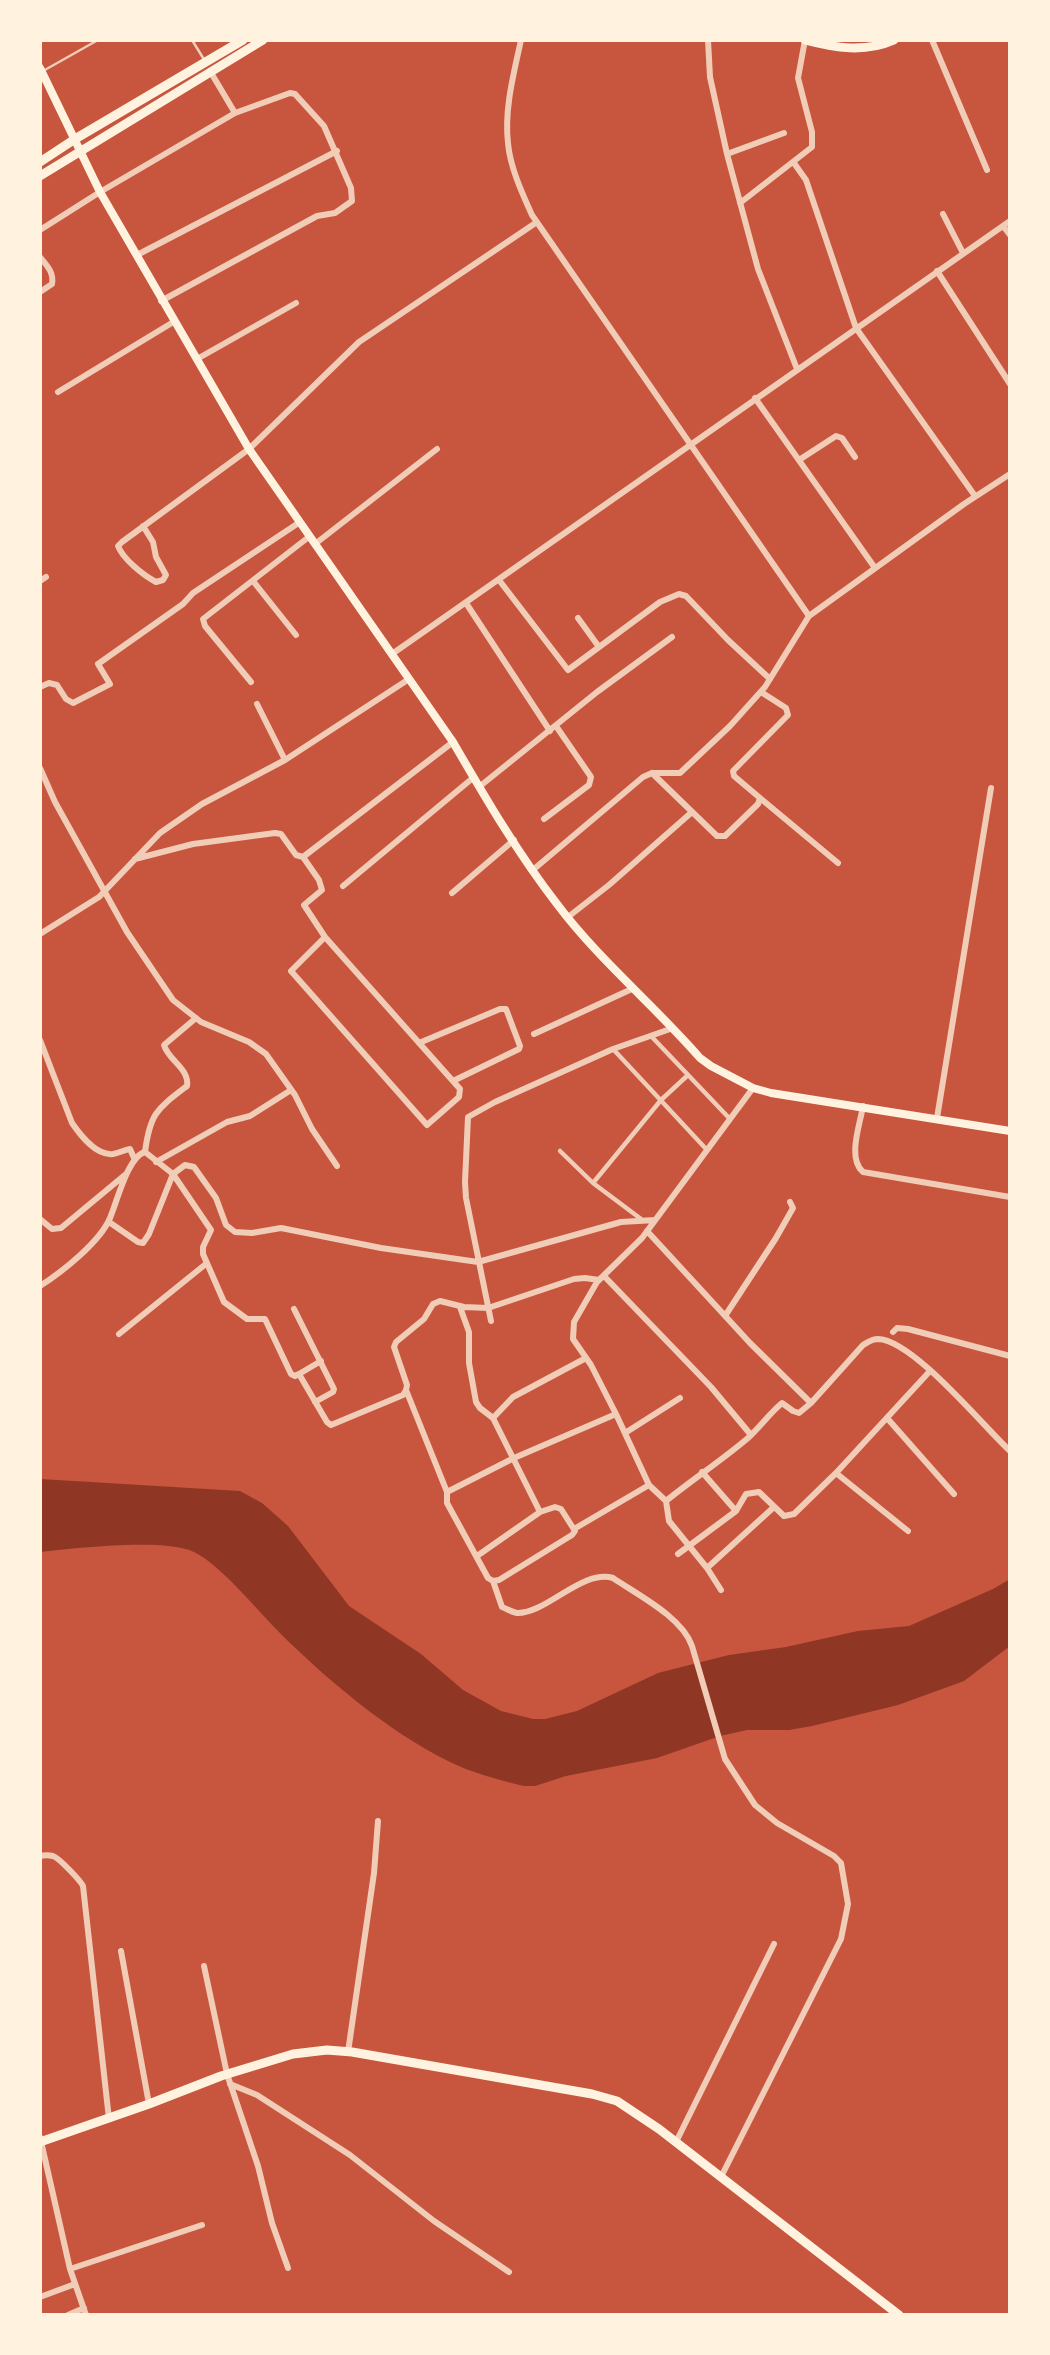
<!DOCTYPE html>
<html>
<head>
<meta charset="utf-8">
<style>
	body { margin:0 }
	#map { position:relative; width:1050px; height:2355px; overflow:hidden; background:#c8553d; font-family:"Exo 2",sans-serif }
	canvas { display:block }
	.frame { position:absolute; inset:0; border:42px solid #fff3e0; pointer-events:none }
</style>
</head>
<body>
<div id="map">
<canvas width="1050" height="2355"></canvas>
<div class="frame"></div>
</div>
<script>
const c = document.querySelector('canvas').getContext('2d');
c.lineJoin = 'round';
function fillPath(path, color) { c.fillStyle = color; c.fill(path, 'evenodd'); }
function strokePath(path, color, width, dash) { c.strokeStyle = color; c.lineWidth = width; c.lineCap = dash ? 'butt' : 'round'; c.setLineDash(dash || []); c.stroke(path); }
fillPath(new Path2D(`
	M40,1479L240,1491L262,1503L288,1526L349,1606L421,1654L463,1690L501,1711L533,1719H545L577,1711L658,1673L729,1655L786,1647L858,1631L909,1626L993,1589L1010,1579V1646L964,1681L898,1705L812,1726L789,1730H747L720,1736L657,1758L566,1776L535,1786H524C499,1780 472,1773 448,1761C389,1732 326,1679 279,1632C257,1610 221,1565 194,1552C163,1538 76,1548 40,1552Z`), '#8f3625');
strokePath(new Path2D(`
	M192,40L205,61
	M43,71L98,40`), '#f1ccb7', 2.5);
strokePath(new Path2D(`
	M651,1036L730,1119
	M613,1049L707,1150
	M560,1151L593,1183L641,1219
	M593,1183L661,1100L688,1075`), '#f1ccb7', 4.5);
strokePath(new Path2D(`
	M521,40C514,73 504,109 508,143C510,167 522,193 532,215L809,616
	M708,40L710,77L727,154L758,269L797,369
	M932,40L987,170
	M210,71L235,113
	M727,154L784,133
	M794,163L806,180L856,328L975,496
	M740,203L812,147V132L798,78L805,40
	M943,214L963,253
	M1003,226L1010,235
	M40,230L100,192L235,113L290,93L295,94L324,126L351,188L352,201L335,213L317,216L161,301
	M137,255L337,151
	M40,257C47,266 54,272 52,284L40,292
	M937,271L1010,384
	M197,359L296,303
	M58,392L175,321
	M755,398L875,568
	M799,460L836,436L842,438L855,457
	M143,526L153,542L156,557L166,575L163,580L156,582C143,575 123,559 118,546L122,542L249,449L359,342L537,222
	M315,544L437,449
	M499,580L568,670L660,602L679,594L686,596L728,640L770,679
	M40,581L46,577
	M253,581L296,635
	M466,603L550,731
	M578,618L599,647
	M392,654L1010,221
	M251,682L205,626L203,619L310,536
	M40,687L49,683L57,685L66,699L73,703L110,684L98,664L183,604L193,593L300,522
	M257,704L285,760
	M40,768L55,802L127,932L173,1000L201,1022L249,1042L266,1054L295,1095L312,1129L337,1166
	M652,773L717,836H725L758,804L760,798L734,776L733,771L788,715L786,708L761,692
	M479,787L597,692L672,637
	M760,798L838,863
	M544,819L589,785L591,777L589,774L556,726
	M303,857L453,742
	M135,859L193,844L275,833L281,834L296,855L303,857L319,880L322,890L304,905L325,937L460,1089L459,1097L427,1125L291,971L325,937
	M534,869L643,777L652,773H680L730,726L765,687L809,616L964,504L1010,474
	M343,886L474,777
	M452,893L514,840
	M568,917L609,885L692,812
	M40,934L99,897L160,833L202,804L285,760L409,679
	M534,1034L634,988
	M40,1040L72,1123C81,1136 96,1156 113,1154C119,1153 124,1150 130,1149L134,1158
	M419,1043L500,1009H506L520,1046L519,1049L453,1081
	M863,1106C860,1125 847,1158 863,1172L1010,1197
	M937,1118L991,788
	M145,1152C150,1113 157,1109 187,1086C190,1069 168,1060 164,1045L196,1018
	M156,1162L227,1122L250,1116L291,1090
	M40,1219L52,1229L61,1228L126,1174
	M109,1222L138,1242L143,1243L149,1234L173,1174L211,1230L203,1247V1254L224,1302L247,1319H265L291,1374L295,1376L299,1374L327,1422L331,1425L403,1395L406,1390L407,1385L394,1347L396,1342L424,1319L433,1304L440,1301L464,1307L488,1308L574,1279L585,1278L599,1280
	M647,1231L750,1343L811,1403
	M604,1276L711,1387L751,1435
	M40,1286C62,1272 100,1242 110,1218C117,1202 128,1156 145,1152L173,1174L185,1165L194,1167L216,1198L226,1225L235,1232L252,1233L281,1228L381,1248L478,1262L621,1222L655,1220
	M460,1307L469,1332V1363L476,1402L480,1408L493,1418L540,1512
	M294,1309L334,1389L333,1392L315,1402
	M725,1316L776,1238L793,1208L790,1202
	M491,1321L466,1198L465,1182L468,1117L495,1102L613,1049L673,1028
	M893,1332L897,1328L908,1329L1010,1356
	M119,1334L207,1263
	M299,1374L321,1361
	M406,1390L447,1492V1503L488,1578L493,1581L499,1580L572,1535L575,1531L561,1509L555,1507L540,1512L477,1556
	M493,1418L513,1397L586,1358
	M887,1418L954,1494
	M625,1433L680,1398
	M702,1472L736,1511
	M836,1473L908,1531
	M447,1492L514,1458L616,1414
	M666,1501C693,1479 721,1461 748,1438C760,1427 770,1413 782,1403L793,1411L799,1413L811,1403L863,1345C868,1342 872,1339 878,1339C913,1340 983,1426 1010,1451
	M574,1529L649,1485
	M678,1554L736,1511L746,1494L759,1492L784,1516L794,1514L836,1473L930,1371
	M707,1568L774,1507
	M493,1581L502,1607C507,1609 512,1612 517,1613C546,1614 582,1569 613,1578C638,1595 682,1617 692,1646L725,1759L755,1805L777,1823L834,1856L841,1863L848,1904L841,1939L721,2177
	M721,1590L707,1568L669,1521L666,1501L649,1485L616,1414L591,1365L573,1339L574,1322L597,1282L642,1238L753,1088
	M40,1856C44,1855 49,1855 53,1856C59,1858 80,1880 83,1886L109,2119
	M121,1951L149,2104
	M204,1966L227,2074L258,2166L272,2223L288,2268
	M348,2052L374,1873L378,1821
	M230,2084L257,2095L350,2155L434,2221L509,2272
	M40,2137L70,2269L86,2315
	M676,2142L774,1944
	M70,2269L202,2225
	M40,2297L75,2284
	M68,2315L84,2308`), '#f1ccb7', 6);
strokePath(new Path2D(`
	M40,68L100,192L249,449L453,742C485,797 518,854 557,904C599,960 654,1005 700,1058L711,1066L753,1088L771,1093L1010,1131`), '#fff3e0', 8);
strokePath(new Path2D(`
	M805,40C835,48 865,53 894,40
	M40,162L75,139L243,40
	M40,176L263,40
	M40,2142L149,2104L221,2076L293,2054L327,2050L352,2052L592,2094L617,2101L659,2129L899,2315`), '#fff3e0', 9);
</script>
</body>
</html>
